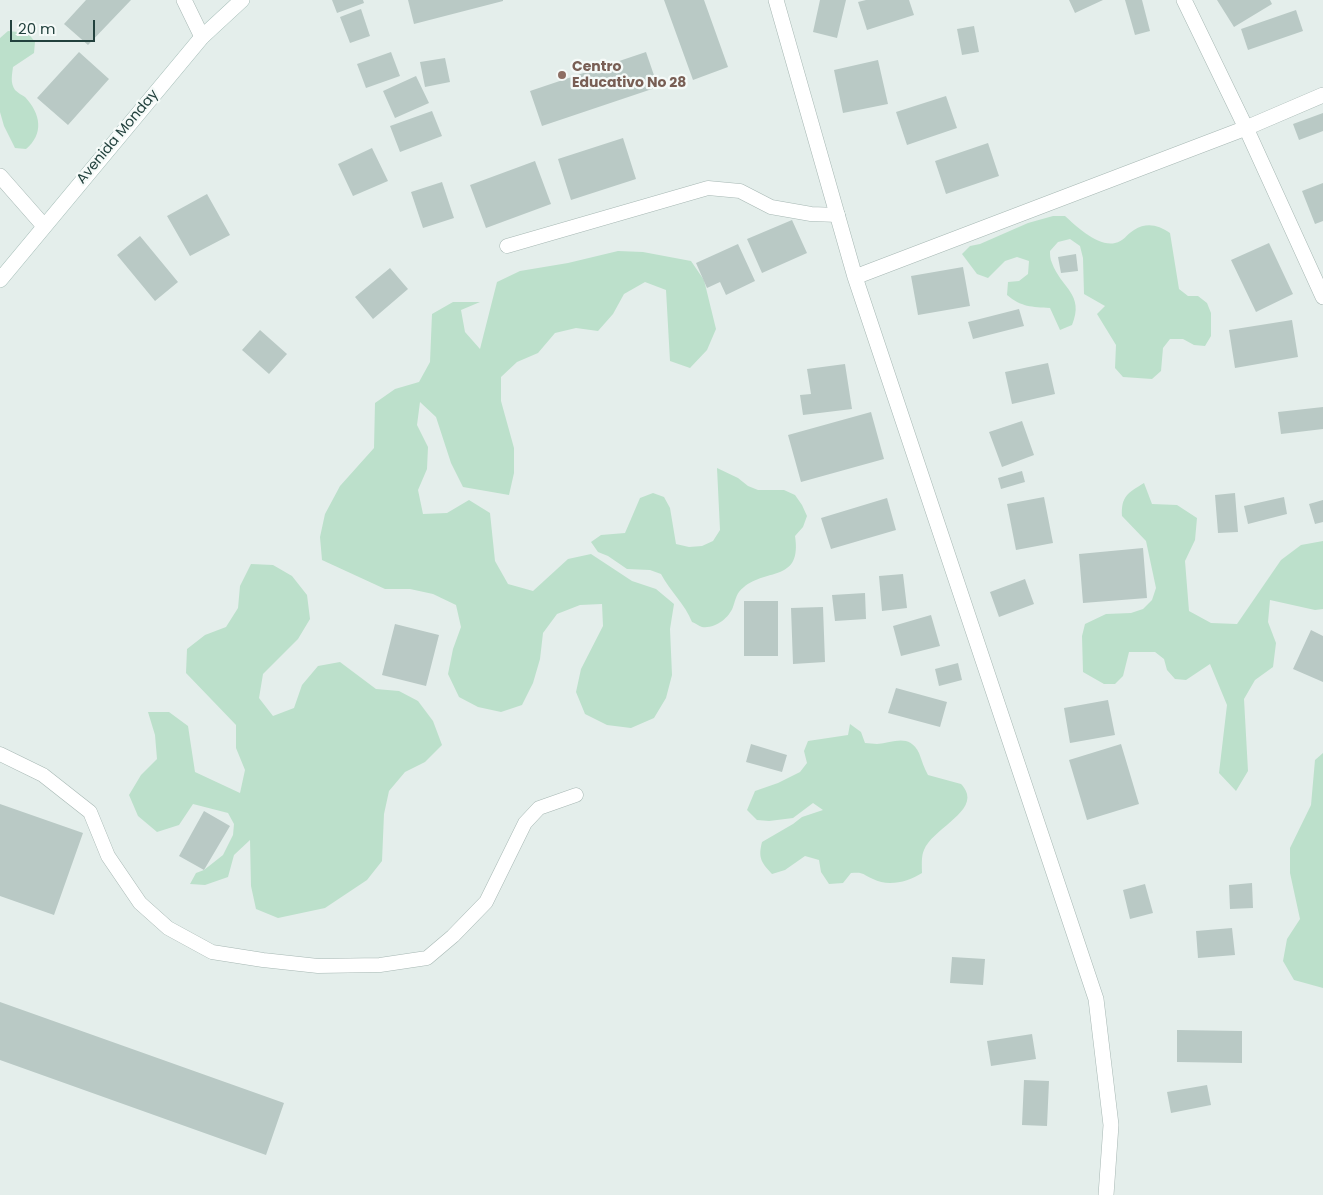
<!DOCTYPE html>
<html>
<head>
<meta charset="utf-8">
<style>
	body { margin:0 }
	#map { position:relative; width:1323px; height:1195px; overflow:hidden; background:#e4eeeb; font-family:Poppins,sans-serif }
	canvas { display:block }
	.scale { position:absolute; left:10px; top:20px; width:85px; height:22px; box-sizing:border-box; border:2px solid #22413d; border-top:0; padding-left:6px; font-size:15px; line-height:18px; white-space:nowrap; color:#22413d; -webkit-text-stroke:4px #f5faf8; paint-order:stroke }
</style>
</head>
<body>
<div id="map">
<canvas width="1323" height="1195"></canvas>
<div class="scale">20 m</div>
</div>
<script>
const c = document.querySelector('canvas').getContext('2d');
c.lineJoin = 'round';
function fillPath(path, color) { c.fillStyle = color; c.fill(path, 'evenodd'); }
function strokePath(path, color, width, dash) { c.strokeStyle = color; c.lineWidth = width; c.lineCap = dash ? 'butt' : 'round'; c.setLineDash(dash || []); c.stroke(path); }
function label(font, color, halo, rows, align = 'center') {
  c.font = font + ' Poppins,sans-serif'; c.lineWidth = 4.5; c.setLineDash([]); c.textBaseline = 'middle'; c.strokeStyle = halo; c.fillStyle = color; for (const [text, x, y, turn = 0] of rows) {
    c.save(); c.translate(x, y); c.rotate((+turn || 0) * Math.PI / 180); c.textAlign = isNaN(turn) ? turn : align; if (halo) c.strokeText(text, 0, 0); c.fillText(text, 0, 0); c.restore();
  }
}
fillPath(new Path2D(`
	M8,31L28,33L35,42L34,53L13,67C12,75 10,83 15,90C18,93 22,95 25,97C41,114 44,134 26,149L15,148L4,126L0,112V38Z
	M1053,216H1065C1076,226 1098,247 1115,243C1123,242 1127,234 1134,230C1147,222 1158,225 1170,233L1179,289L1188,296H1198L1207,303L1211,313V336L1205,346L1194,345L1183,339H1170L1163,348L1161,371L1152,379L1123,377L1115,368L1116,345L1097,314L1105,306L1084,294L1083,258L1080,246L1070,239L1058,242L1050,251C1050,255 1050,259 1052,263C1061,288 1085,294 1072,325L1060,330L1050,308C1032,307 1021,307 1007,295L1008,282L1019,281L1028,274L1029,261L1017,257L1005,261L988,278L977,274L962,254L970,246L980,244L1028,223Z
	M618,251L643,252L691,261L704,280L716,329L707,350L690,368L670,361L666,290L645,282L624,294L613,314L598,331L576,328L555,333L538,353L517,362L501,377V401L514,448V473L509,495L463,487L451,463L436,417L420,402L417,425L428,447L427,469L418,490L423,514L447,513L469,500L490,513L495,561L508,584L533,591L568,559L591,554L632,581L656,589L674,604L670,629L672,675L666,698L654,718L631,728L607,725L585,714L576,692L581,669L603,626L602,604L580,605L557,614L543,633L540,659L533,683L522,705L501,712L478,707L459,697L448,674L453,649L461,627L456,605L433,594L410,589H385L322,560L320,537L325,514L340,486L374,448L375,403L395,389L419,382L430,362L432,314L453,302H480L461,310L465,332L480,349L497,282L520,271L568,263Z
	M717,468L738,478L748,486L758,490H784L795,495L802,505L807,516L803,527L795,536C802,582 767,568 744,587C736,593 736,599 733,607C729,618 715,629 702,627C699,626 695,623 692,622C685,604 670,591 661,574L650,570L627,569L608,556L598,552L591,542L601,535L625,533L640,498L653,493L664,497L670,508L676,544L689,547L702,546L713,541L720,530Z
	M1144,483L1152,504L1177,505L1197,518L1195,540L1185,561L1189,611L1211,623L1237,624L1281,560L1301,545L1323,541V609L1315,610L1270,600L1268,622L1276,643L1273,667L1255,680L1244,699L1248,771L1236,791L1219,773L1227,705L1210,664L1186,680L1175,679L1167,670L1164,659L1155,652H1129L1123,676L1115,684H1104L1083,672L1082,636L1085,624L1106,614L1131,613L1143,609L1152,600L1156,588L1146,541L1122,516C1121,496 1128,493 1144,483Z
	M251,564L273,565L292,576L307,595L310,619L298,639L263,674L259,698L273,716L294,708L302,685L318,666L340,662L376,689L399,691L418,701L433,721L442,745L425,762L405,772L389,791L384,814L382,861L367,880L325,908L278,918L256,909L251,886L250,840L234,855L228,877L205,885L190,884L196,873L204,870L223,855L233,835L234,824L228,813L193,804L179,825L157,832L138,816L129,795L141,775L157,759L155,735L148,712H169L188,726L195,772L240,793L245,770L236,748V725L186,673L187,649L205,635L226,627L238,608L240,586Z
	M850,724L861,732L865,743C869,743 873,744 877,744C893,743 909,733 919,753C922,761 924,768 928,775L961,784C963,786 966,790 967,794C972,814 932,830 924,850C921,856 922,867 922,873C908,882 888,887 873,879C861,874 865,872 851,873L843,883L829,884L821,872L819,860L805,856L785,870L772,874C761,862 758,858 762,842L793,824L802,817L823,810L813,803L793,818L769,821L757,820L747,810L755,791L778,783L800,772L807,763L804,751L808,741L848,735Z
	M1323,753V988L1294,980L1283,961L1287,939L1300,919L1290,873V848L1311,805L1315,760Z`), '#bce0cb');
fillPath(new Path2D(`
	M86,0H131L88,45L64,24Z
	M332,0H363L364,3L337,13Z
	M408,0H503V1L414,24Z
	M664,0H704L728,67L693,80Z
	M820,0H846L837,38L813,32Z
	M866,0H909L914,15L867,30L858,2Z
	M1069,0H1103L1075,13Z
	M1125,0H1142L1150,31L1135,35Z
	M1217,0H1270L1272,4L1234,27Z
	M361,9L370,36L350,43L340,17Z
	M1296,10L1303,31L1248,50L1241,29Z
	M974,26L979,52L962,55L957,29Z
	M79,52L109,79L68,125L37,98Z
	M391,52L400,76L366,88L357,64Z
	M646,52L658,87L542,126L530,91Z
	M445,58L450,82L425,87L420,62Z
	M878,60L888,104L843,113L834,70Z
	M416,76L429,103L395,118L383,91Z
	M946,96L957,128L907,145L896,112Z
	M432,111L442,136L400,152L390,126Z
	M1323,113V131L1299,140L1293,124Z
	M623,138L636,179L571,200L558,159Z
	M988,143L999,176L946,194L935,161Z
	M372,148L388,181L353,196L338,164Z
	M535,161L551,204L486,228L470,185Z
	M442,182L454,218L423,228L411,192Z
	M1323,183V221L1315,224L1302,191Z
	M207,194L230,235L190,256L167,216Z
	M792,220L807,253L762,273L747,239Z
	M140,236L178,282L155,301L117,255Z
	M1269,243L1293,294L1256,312L1231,260Z
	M738,244L755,281L726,295L720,282L707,288L696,263Z
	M1076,254L1078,271L1061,273L1058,257Z
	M963,267L970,306L918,315L911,276Z
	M390,268L408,289L373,319L355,297Z
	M1019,309L1024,326L973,339L968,322Z
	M1292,320L1298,357L1235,368L1229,330Z
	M260,330L287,354L269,374L242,350Z
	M1048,363L1055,394L1012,404L1005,372Z
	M845,364L852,409L803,415L800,395L811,394L807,369Z
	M1323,407V429L1281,434L1278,412Z
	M871,412L884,459L801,482L788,435Z
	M1022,421L1034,455L1002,467L989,432Z
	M1022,471L1025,482L1001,489L998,478Z
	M1235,493L1238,532L1218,533L1215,495Z
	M1044,497L1053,543L1016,550L1007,504Z
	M1284,497L1287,514L1248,524L1244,506Z
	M887,498L896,530L831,549L821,518Z
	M1323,500V522L1315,524L1309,504Z
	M1143,548L1147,598L1083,603L1079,554Z
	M903,574L907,608L882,611L879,576Z
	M1025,579L1034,604L999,617L990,592Z
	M865,593L866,619L835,621L832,595Z
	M744,601H778V656H744Z
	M823,607L825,662L793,664L791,608Z
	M931,615L940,646L901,656L893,626Z
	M395,624L439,635L426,686L382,675Z
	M1311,630L1323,636V682L1293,669Z
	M958,663L962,680L939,686L935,669Z
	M896,688L947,702L940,727L888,713Z
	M1108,700L1115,735L1070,743L1064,708Z
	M751,744L787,755L782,772L746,762Z
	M1121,744L1139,804L1087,820L1069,760Z
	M0,804L83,833L54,915L0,896Z
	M204,811L230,826L204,870L179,856Z
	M1252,883L1253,908L1230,909L1229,885Z
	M1145,884L1153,913L1130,919L1123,890Z
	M1232,928L1235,955L1198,958L1196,931Z
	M952,957L985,959L983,985L950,983Z
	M0,1002L284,1103L266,1155L0,1060Z
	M1177,1030L1242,1031V1063L1177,1062Z
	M1032,1034L1036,1059L991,1066L987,1041Z
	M1024,1080L1049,1081L1047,1126L1022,1125Z
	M1207,1085L1211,1105L1171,1113L1167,1092Z`), '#b9c9c5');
const service = new Path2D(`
	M507,246L708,188L740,191L771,207L811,214L838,215
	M0,754L43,775L90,812L108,856L140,903L168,928L212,952L263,960L318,966L380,965L427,958L453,936L486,902L525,823L539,808L576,795`);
const minor = new Path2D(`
	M184,0L202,37
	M776,0L855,277L1096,999L1111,1125L1106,1195
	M1184,0L1246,128L1323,297
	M0,176L44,226
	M855,277L1246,128L1323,95`);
const secondary = new Path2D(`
	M0,280L202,37L242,0`);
strokePath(service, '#a6b7b3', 15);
strokePath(minor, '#a6b7b3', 16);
strokePath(secondary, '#a2bbb5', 16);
strokePath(service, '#fff', 14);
strokePath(minor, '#fff', 15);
strokePath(secondary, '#fff', 15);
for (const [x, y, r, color] of [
	[562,75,5,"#8d6e63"]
]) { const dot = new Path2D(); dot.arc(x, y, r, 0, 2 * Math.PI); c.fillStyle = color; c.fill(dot); strokePath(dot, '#f5faf8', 2); }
label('bold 14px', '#785e54', '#f5faf8', [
	["Centro",572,67],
	["Educativo No 28",572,83]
], 'left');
label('14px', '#22413d', '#f5faf8', [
	["Avenida Monday",118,137,-50]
]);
</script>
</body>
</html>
